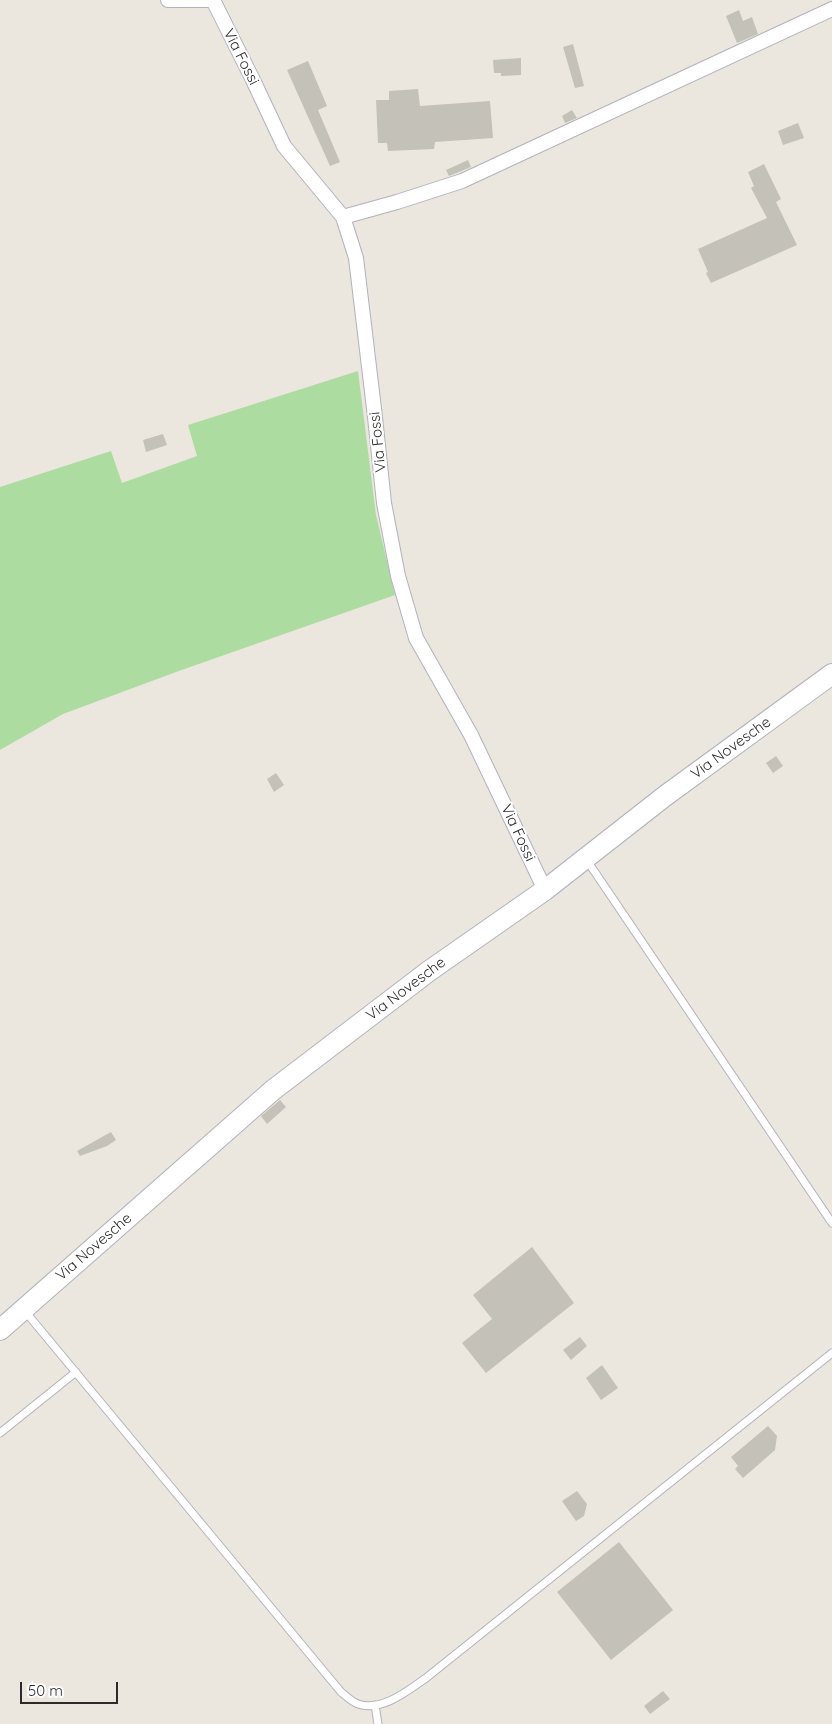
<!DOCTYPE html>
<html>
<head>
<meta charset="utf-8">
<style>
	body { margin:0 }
	#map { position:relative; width:832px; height:1724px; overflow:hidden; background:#ebe7de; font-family:Quicksand,sans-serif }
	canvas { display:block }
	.scale { position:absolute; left:20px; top:1682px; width:98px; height:22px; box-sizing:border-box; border:2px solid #2b2b2b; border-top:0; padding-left:6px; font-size:15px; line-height:18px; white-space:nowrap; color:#2b2b2b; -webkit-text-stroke:4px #fff; paint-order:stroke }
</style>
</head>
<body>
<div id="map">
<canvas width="832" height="1724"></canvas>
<div class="scale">50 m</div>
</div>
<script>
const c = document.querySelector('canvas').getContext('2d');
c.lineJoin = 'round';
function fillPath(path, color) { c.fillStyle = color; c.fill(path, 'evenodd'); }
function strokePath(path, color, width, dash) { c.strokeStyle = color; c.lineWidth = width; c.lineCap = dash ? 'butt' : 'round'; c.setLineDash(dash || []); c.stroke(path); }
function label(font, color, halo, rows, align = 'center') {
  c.font = font + ' Quicksand,sans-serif'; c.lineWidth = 4; c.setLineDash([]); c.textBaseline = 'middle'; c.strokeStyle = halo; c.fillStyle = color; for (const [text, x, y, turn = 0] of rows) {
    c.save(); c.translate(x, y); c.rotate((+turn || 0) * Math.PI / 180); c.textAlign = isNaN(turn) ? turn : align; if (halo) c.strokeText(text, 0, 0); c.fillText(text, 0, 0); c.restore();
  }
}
fillPath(new Path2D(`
	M358,371L376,515L395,595L176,672L63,714L0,750V487L111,451L122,483L197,456L188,425Z`), '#addca0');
fillPath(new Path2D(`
	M739,10L743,21L752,17L758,34L737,43L726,16Z
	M573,44L584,86L575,88L563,47Z
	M521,58V75L501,76V73H494L493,60Z
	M308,61L327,106L318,110L340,162L330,166L287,70Z
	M418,89L420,106L490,101L493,138L435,142L434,149L388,151L387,143H378L376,100H389V91Z
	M572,110L577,118L565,123L562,116Z
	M798,123L804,138L783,145L778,131Z
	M468,160L471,167L449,176L446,170Z
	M764,164L781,199L776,202L797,245L711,283L706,273L708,272L698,249L767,218L751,188L754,186L748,172Z
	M163,434L167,445L146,452L143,440Z
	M776,756L783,766L773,773L766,763Z
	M276,773L284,785L274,792L267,779Z
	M280,1100L286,1107L267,1124L261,1116Z
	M111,1132L116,1140L107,1146L80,1156L77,1151Z
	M532,1247L574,1303L486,1373L462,1343L492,1319L473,1295Z
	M580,1337L587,1346L571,1360L563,1350Z
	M602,1365L618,1388L601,1400L586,1378Z
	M768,1426L777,1436L775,1450L743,1478L735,1469L738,1466L731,1457Z
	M577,1491L587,1504L584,1516L576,1521L562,1501Z
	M619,1542L673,1610L611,1660L557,1592Z
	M663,1691L670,1699L650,1714L644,1706Z`), '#c4c1b9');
const lane = new Path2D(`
	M586,859L832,1223
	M24,1310L341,1692C346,1696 352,1702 358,1704C382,1712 407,1691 426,1678L832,1353
	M0,1433L76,1372
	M375,1705L378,1724`);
const street = new Path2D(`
	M168,0H213
	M213,0L253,80L284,146L343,217L356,258L375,417L384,503L398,576L416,638L471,735L545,890
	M343,217L397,202L462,181L832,9`);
const secondary = new Path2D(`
	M0,1330L273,1090L429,971L545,890L665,796L832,674`);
strokePath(lane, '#b1b2bd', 9);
strokePath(street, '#b1b2bd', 16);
strokePath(secondary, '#b1b2bd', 22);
strokePath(lane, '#fff', 7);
strokePath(street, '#fff', 14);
strokePath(secondary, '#fff', 20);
label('15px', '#2b2b2b', '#fff', [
	["Via Fossi",241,57,63],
	["Via Fossi",378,442,-96],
	["Via Novesche",731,748,-36],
	["Via Fossi",518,833,65],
	["Via Novesche",406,989,-37],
	["Via Novesche",94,1247,-41]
]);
</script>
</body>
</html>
